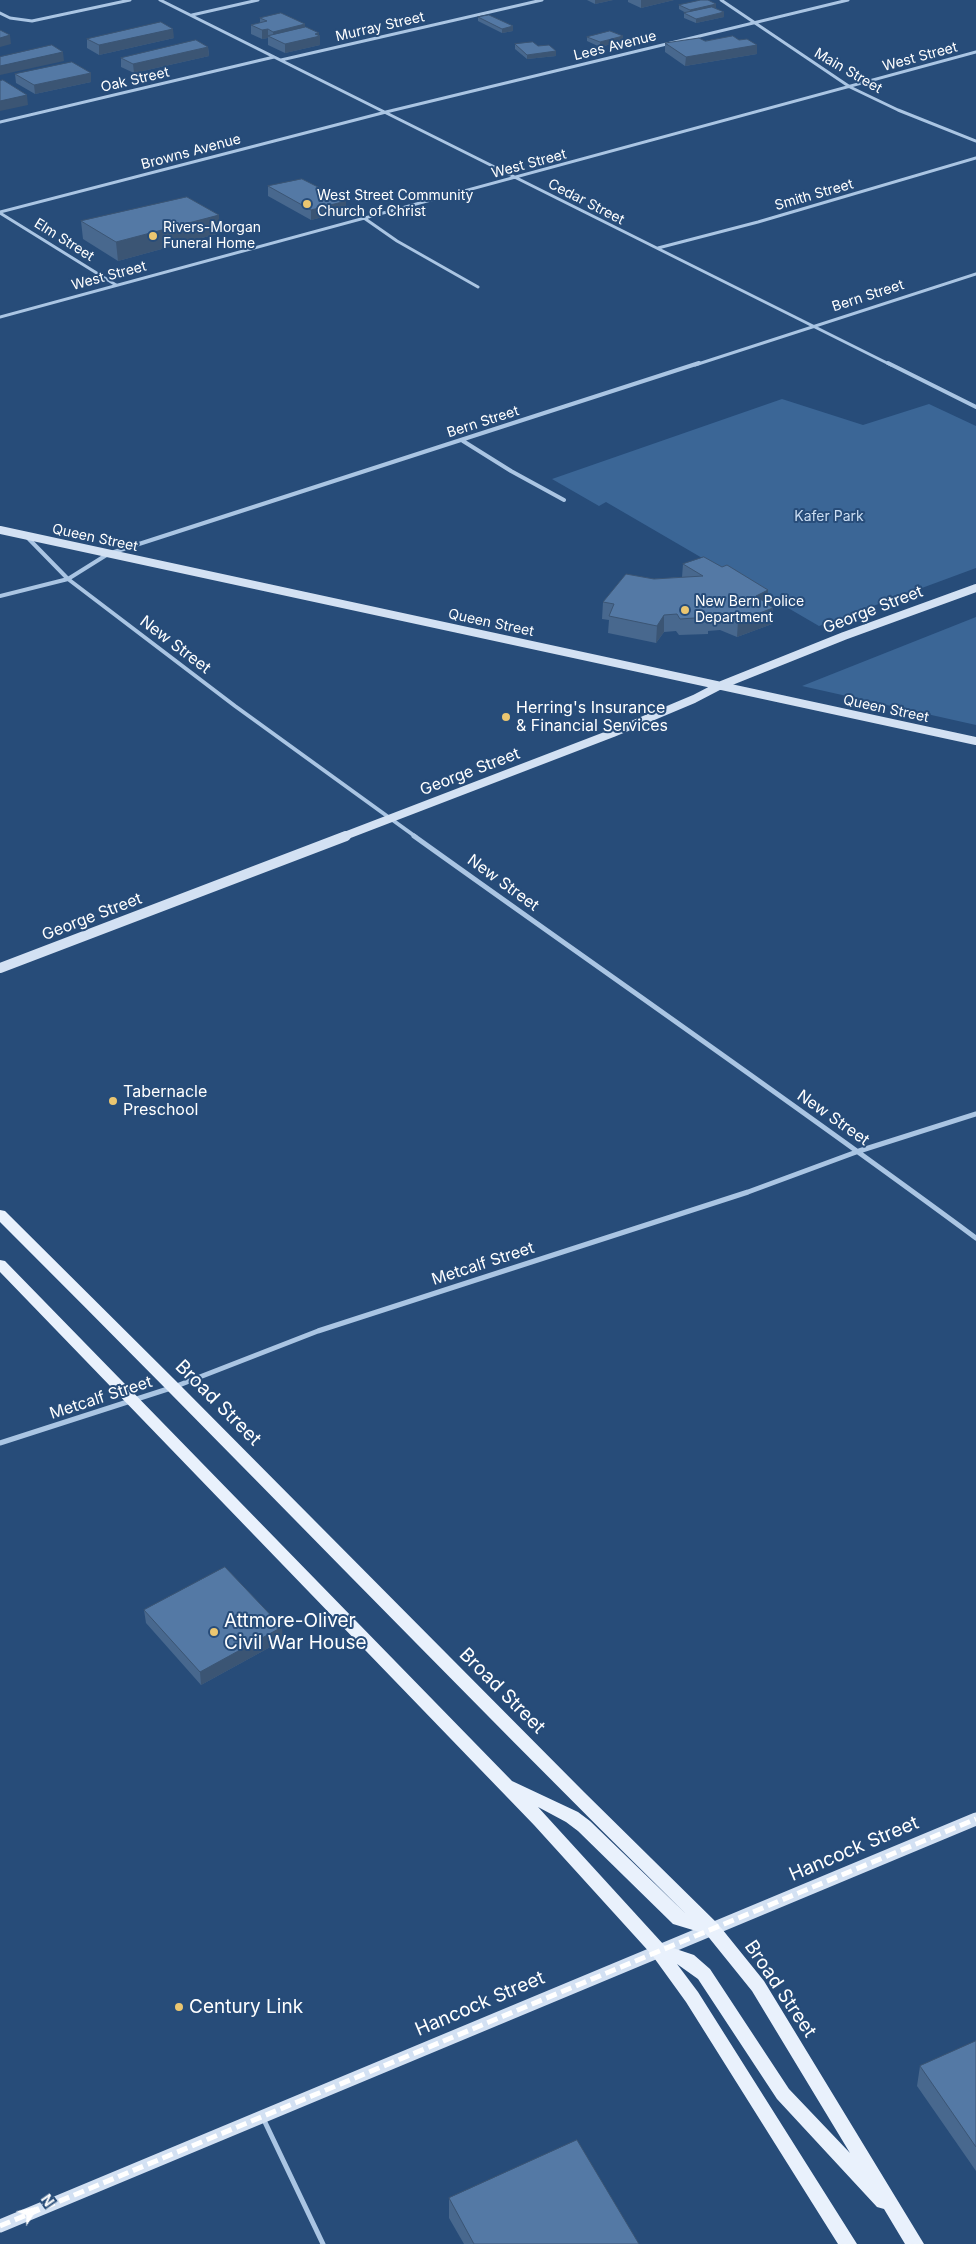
<!DOCTYPE html>
<html>
<head>
<meta charset="utf-8">
<style>
	body { margin:0 }
	#map { position:relative; width:976px; height:2244px; overflow:hidden; background:#274c79; font-family:Inter,sans-serif }
	canvas { display:block }
	.north { position:absolute; left:10px; top:2184px; width:50px; height:50px; -webkit-text-stroke:4px #274c79; paint-order:stroke; rotate:55deg; font-size:14px; font-weight:700; line-height:20px; text-align:center; color:#fff }
	.north::after { content:''; display:block; margin:auto; width:18px; height:22px; background:#fff; clip-path:polygon(50% 0,100% 100%,50% 72%,0 100%) }
</style>
</head>
<body>
<div id="map">
<canvas width="976" height="2244"></canvas>
<div class="north">N</div>
</div>
<script>
const c = document.querySelector('canvas').getContext('2d');
c.lineJoin = 'round';
function fillPath(path, color) { c.fillStyle = color; c.fill(path, 'evenodd'); }
function strokePath(path, color, width, dash) { c.strokeStyle = color; c.lineWidth = width; c.lineCap = dash ? 'butt' : 'round'; c.setLineDash(dash || []); c.stroke(path); }
function label(font, color, halo, rows, align = 'center') {
  c.font = font + ' Inter,sans-serif'; c.lineWidth = 4; c.setLineDash([]); c.textBaseline = 'middle'; c.strokeStyle = halo; c.fillStyle = color; for (const [text, x, y, turn = 0] of rows) {
    c.save(); c.translate(x, y); c.rotate((+turn || 0) * Math.PI / 180); c.textAlign = isNaN(turn) ? turn : align; if (halo) c.strokeText(text, 0, 0); c.fillText(text, 0, 0); c.restore();
  }
}
fillPath(new Path2D(`
	M782,399L863,425L929,404L976,426V568L819,626L606,502L599,506L552,479Z
	M976,617V725L802,686Z`), '#3b6696');
strokePath(new Path2D(`
	M263,2118L323,2244`), '#aac5e3', 5);
strokePath(new Path2D(`
	M160,0L891,365
	M721,0L850,87L898,110L976,141
	M0,13L10,18L32,21L130,0
	M192,15L258,0
	M281,60L542,0
	M0,122L274,57
	M0,212L386,112L848,0
	M0,213L116,285
	M364,218L397,241L478,287
	M658,248L758,222L976,158
	M0,317L976,52
	M695,365L976,274`), '#aac5e3', 3);
strokePath(new Path2D(`
	M888,363L976,407
	M463,441L511,471L564,500
	M26,536L68,579L235,706L416,837
	M0,596L68,579L108,554L699,363`), '#aac5e3', 4);
strokePath(new Path2D(`
	M414,836C601,970 791,1101 976,1238
	M0,1443L174,1387L318,1331L748,1192L859,1151L976,1114`), '#aac5e3', 5);
strokePath(new Path2D(`
	M0,530L976,741
	M342,837L613,733L694,699L719,686L844,636L976,588`), '#d3e1f3', 8);
strokePath(new Path2D(`
	M0,968L346,836`), '#d3e1f3', 10);
strokePath(new Path2D(`
	M0,2226L976,1819`), '#d3e1f3', 13);
fillPath(new Path2D(`
	M0,1210L5,1211L179,1384L584,1792L718,1924L764,1981L924,2244H905L884,2209L877,2207L777,2099L698,1979L677,1964L698,1992L857,2244H838L686,2002L652,1955L534,1825L0,1272V1260L5,1261L512,1781L578,1812L590,1821L686,1914C455,1686 230,1451 0,1222ZM538,1807L566,1822L578,1831L673,1924L706,1934L752,1991L850,2153L789,2089L710,1969L694,1955L664,1945Z`), '#e9f1fc');
strokePath(new Path2D(`
	M0,2226L976,1819`), '#fff', 5, [11, 5]);
fillPath(new Path2D(`
	M587,0H613L595,4Z
	M628,0H674L641,8L628,2Z
	M679,5L716,8H715L724,17L696,23L684,18V13H686L679,9Z
	M478,17L513,26V31L502,33L478,21Z
	M260,18L305,24V27L319,36L320,45L285,53L268,45V38L262,39L251,34V25L260,23Z
	M623,36V41L600,47L587,41V37Z
	M174,38L99,55L87,48V39Z
	M739,40L757,54L685,66L665,52V43L705,41Z
	M515,44L538,46L556,51V56L527,59L515,49Z
	M208,47L209,56L134,73L121,67V58Z
	M91,73V82L35,94L16,83L15,74Z
	M268,186L346,211L311,220L268,196Z
	M81,221L220,233L118,261L83,239Z
	M683,564L767,604L773,608L772,624L737,637L720,630L708,631V634L679,635L676,631L664,632L656,643L608,633L609,620L602,619L603,602L654,579L682,577Z
	M144,1610L283,1640L201,1685L146,1623Z
	M976,2041V2171L917,2086L920,2066Z
	M449,2198L639,2244H464L449,2218Z`), '#48688e');
fillPath(new Path2D(`
	M595,0H613L595,4Z
	M641,0H674L641,8Z
	M716,4V8L690,14V10Z
	M724,12V17L696,23V19Z
	M305,24V33L274,39L273,32Z
	M513,26V31L502,33V29Z
	M173,29L174,38L99,55V45Z
	M268,29V38L262,39V30Z
	M319,33V36H320V45L285,53V44Z
	M10,35L11,44L0,47V38Z
	M623,36V41L600,47V42Z
	M757,45V54L685,66L686,57Z
	M208,47L209,56L134,73L133,64Z
	M556,51V56L527,59V55Z
	M63,52L64,61L0,75V66Z
	M91,73V82L35,94L34,85Z
	M27,95L28,105L0,111V101Z
	M346,201V211L311,220V210Z
	M219,215L220,233L118,261L116,242Z
	M768,590L767,607L756,596Z
	M773,608L772,624L737,637L738,621Z
	M664,615V632L656,643L657,626Z
	M282,1627L283,1640L201,1685L200,1672Z`), '#3b5574');
const building = new Path2D(`
	M701,0H708L716,4L690,10L679,5Z
	M712,7L724,12L696,19L684,13Z
	M281,13L305,24L273,32L268,29L262,30L251,25L267,21L260,18Z
	M489,15L513,26L502,29L478,17Z
	M161,22L173,29L99,45L87,39Z
	M306,27L319,33L315,34L320,36L285,44L268,36Z
	M0,30L10,35L0,38Z
	M610,31L623,36L600,42L587,37Z
	M733,36L739,40L747,39L757,45L686,57L665,43L699,38L705,41Z
	M196,40L208,47L133,64L121,58Z
	M533,42L538,46L549,45L556,51L527,55L515,44Z
	M52,45L63,52L0,66V57Z
	M72,62L91,73L34,85L15,74Z
	M3,80L27,95L0,101V81Z
	M302,179L346,201L311,210L268,186Z
	M187,197L219,215L116,242L81,221Z
	M704,557L722,567L727,565L768,590L756,596L773,608L738,621L721,613L707,614L709,617L680,619L677,614L664,615L657,626L609,616L614,604L603,602L626,574L654,579L703,576L683,564Z
	M225,1567L282,1627L200,1672L144,1610Z
	M976,2041V2147L920,2066Z
	M577,2140L639,2244H474L449,2198Z`);
fillPath(building, '#5479a5');
strokePath(building, '#3b5574', 1);
for (const [x, y, r, color] of [
	[307,204,5,"#ebc670"],
	[153,236,5,"#ebc670"],
	[685,610,5,"#ebc670"],
	[506,717,5,"#ebc670"],
	[113,1101,5,"#ebc670"],
	[214,1632,5,"#ebc670"],
	[179,2007,5,"#ebc670"]
]) { const dot = new Path2D(); dot.arc(x, y, r, 0, 2 * Math.PI); c.fillStyle = color; c.fill(dot); strokePath(dot, '#274c79', 2); }
label('14px', '#fff', '#274c79', [
	["Murray Street",380,27,-13],
	["Lees Avenue",615,46,-14],
	["West Street",920,57,-15],
	["Main Street",848,71,30],
	["Oak Street",135,80,-13],
	["Browns Avenue",191,152,-15],
	["West Street",529,164,-15],
	["Smith Street",814,195,-16],
	["Cedar Street",586,202,27],
	["Elm Street",64,240,32],
	["West Street",109,276,-15],
	["Bern Street",868,296,-18],
	["Bern Street",483,422,-18],
	["Queen Street",95,538,12],
	["Queen Street",491,623,12],
	["Queen Street",886,709,12]
]);
label('14px', '#fff', '#274c79', [
	["West Street Community",317,196],
	["Church of Christ",317,212],
	["Rivers-Morgan",163,228],
	["Funeral Home",163,244],
	["New Bern Police",695,602],
	["Department",695,618]
], 'left');
label('14px', '#ccdef3', '#274c79', [
	["Kafer Park",829,517]
]);
label('16px', '#fff', '#274c79', [
	["George Street",873,610,-21],
	["New Street",175,645,37],
	["George Street",470,772,-21],
	["New Street",503,883,36],
	["George Street",92,917,-21],
	["New Street",833,1118,35],
	["Metcalf Street",483,1264,-18],
	["Metcalf Street",101,1398,-18]
]);
label('16px', '#fff', '#274c79', [
	["Herring's Insurance",516,708],
	["& Financial Services",516,726],
	["Tabernacle",123,1092],
	["Preschool",123,1110]
], 'left');
label('19px', '#fff', '#274c79', [
	["Broad Street",218,1403,45],
	["Broad Street",502,1691,45],
	["Hancock Street",854,1849,-23],
	["Broad Street",780,1989,56],
	["Hancock Street",480,2004,-23]
]);
label('19px', '#fff', '#274c79', [
	["Attmore-Oliver",224,1621],
	["Civil War House",224,1643],
	["Century Link",189,2007]
], 'left');
</script>
</body>
</html>
